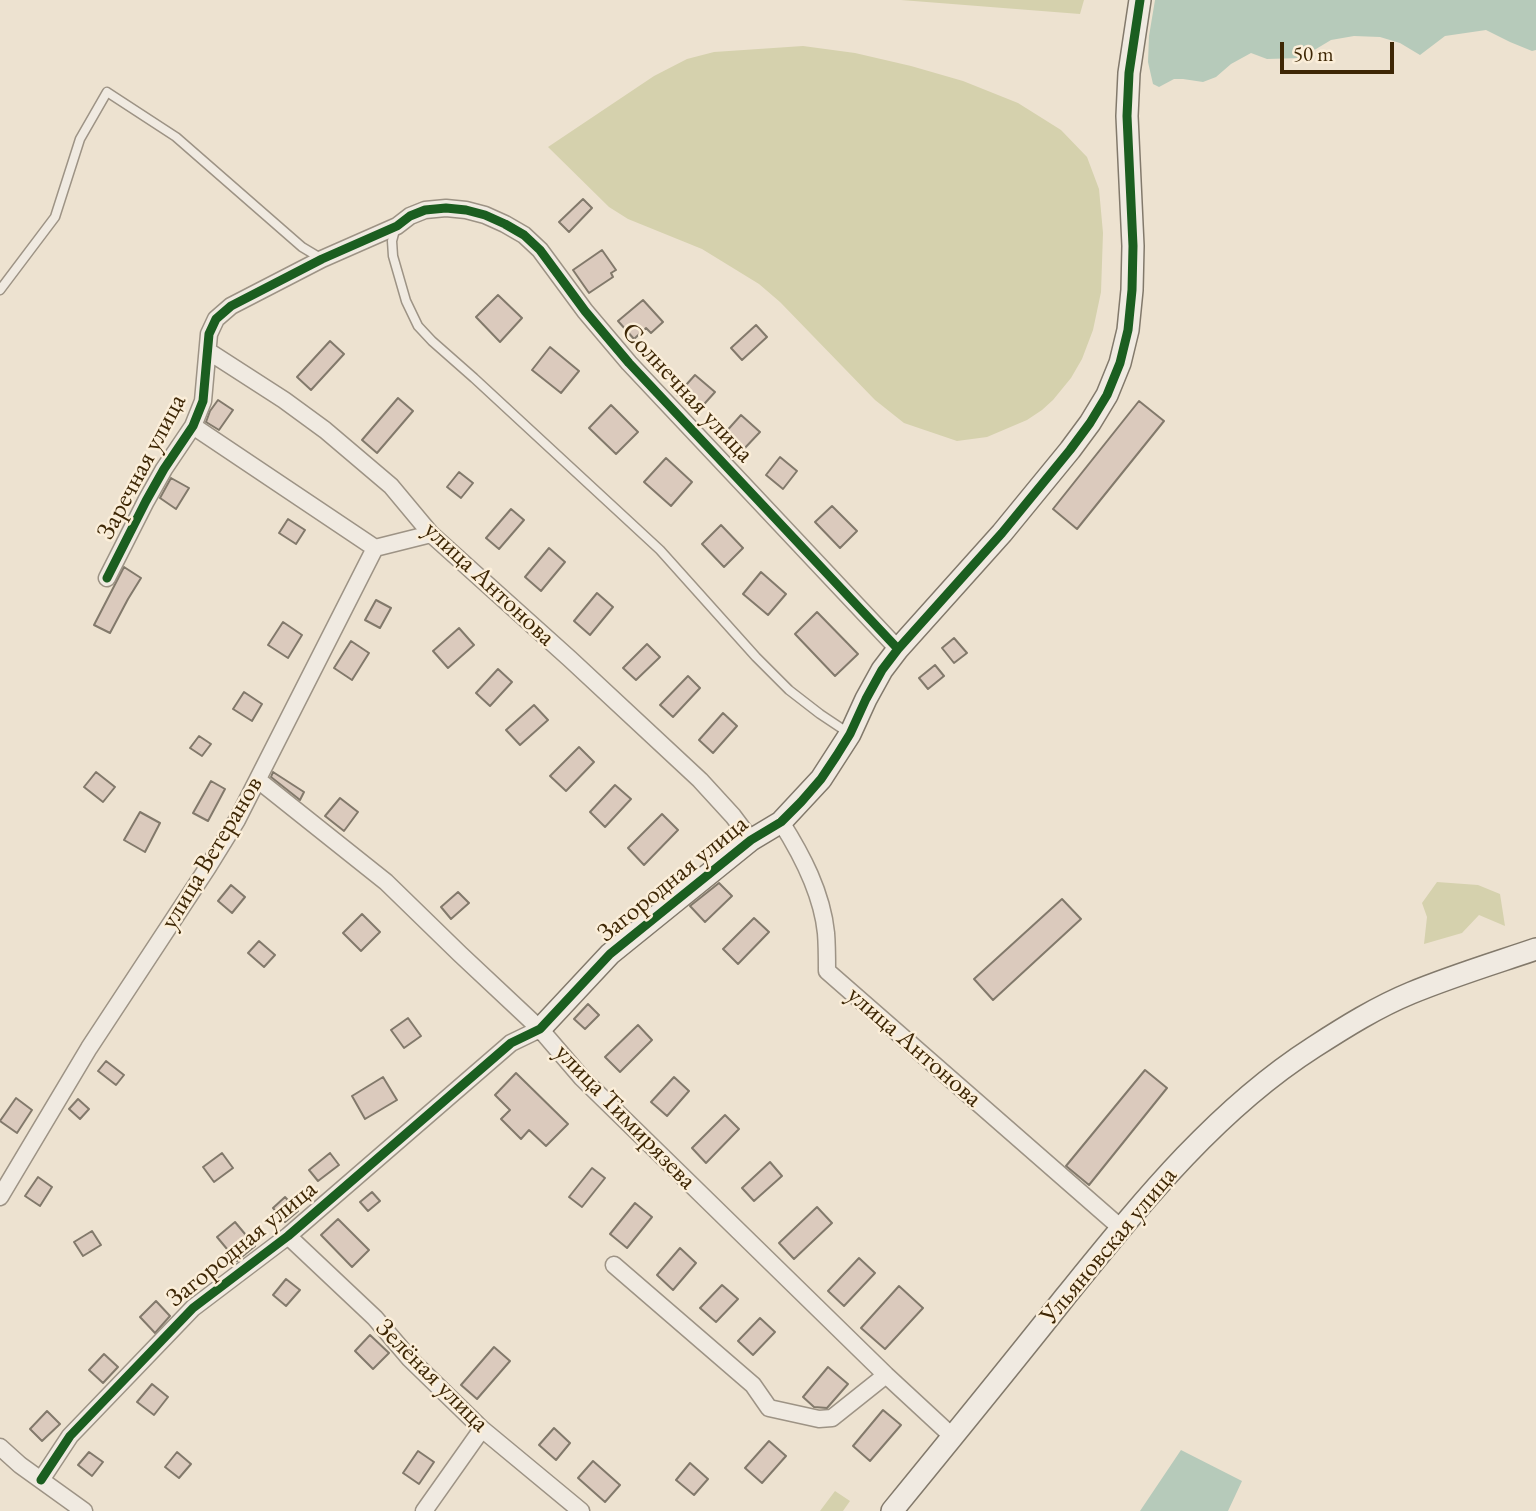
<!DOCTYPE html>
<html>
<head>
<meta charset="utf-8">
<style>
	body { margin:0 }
	#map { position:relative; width:1536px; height:1511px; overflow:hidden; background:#ede2d0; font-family:"EB Garamond",serif }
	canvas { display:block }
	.scale { position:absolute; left:1280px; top:42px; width:114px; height:32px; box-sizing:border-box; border:4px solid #3e2705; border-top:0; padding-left:9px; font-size:21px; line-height:24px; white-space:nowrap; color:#3e2705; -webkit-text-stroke:5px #fbeed9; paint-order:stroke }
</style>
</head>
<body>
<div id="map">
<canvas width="1536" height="1511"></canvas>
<div class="scale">50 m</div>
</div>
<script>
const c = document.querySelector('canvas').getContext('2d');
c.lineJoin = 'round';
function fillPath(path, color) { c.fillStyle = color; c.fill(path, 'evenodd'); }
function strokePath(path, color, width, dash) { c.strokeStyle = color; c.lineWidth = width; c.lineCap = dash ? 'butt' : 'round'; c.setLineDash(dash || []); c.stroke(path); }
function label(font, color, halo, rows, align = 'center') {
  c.font = font + ' "EB Garamond",serif'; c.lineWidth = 5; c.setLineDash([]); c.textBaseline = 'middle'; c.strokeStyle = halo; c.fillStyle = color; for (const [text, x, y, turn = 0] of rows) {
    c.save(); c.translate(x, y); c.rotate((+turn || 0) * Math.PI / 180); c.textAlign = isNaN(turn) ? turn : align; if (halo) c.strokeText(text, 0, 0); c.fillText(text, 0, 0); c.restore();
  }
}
fillPath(new Path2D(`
	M901,0H1084L1080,14Z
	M803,46L855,53L911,66L963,81L1018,103L1061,130L1087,157L1099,189L1103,233L1101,292L1093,330L1082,359L1071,378L1053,400L1042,410L1027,420L987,437L957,441L904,423L875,400L780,302L759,284L702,249L628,219L609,207L548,147L654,76L687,59L714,52Z
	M1437,882L1478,885L1500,894L1505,926L1479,915L1462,933L1424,944L1427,917L1422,903Z
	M835,1491L850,1501L843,1511H820Z`), '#d5d1ad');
fillPath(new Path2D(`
	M1155,0H1536V50L1532,51L1510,42L1486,30L1445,36L1420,55L1400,43L1380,37L1354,36L1331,40L1301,58L1267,59L1251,53L1231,64L1216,77L1203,82L1183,79H1174L1159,87L1153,84L1148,62L1149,36Z
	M1181,1450L1242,1481L1228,1511H1140Z`), '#b6caba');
const building = new Path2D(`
	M583,199L592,208L569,232L559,222Z
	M602,250L616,270L611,273L613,277L589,293L573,270Z
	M498,295L522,318L500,342L476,317Z
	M643,300L663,322L651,333L646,328L634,339L618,321Z
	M756,325L767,337L742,360L731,348Z
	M330,341L344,354L311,390L297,377Z
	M550,347L579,371L561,393L532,370Z
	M695,375L715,392L697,412L677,395Z
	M398,398L413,411L377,453L362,440Z
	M218,400L233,410L219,430L206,422L210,411Z
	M1139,401L1164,421L1077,529L1053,509Z
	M611,405L638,432L616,454L589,428Z
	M741,415L760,432L742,451L724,434Z
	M780,457L797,471L783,489L766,475Z
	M666,458L692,482L671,506L644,482Z
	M459,472L473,483L461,498L447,487Z
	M171,478L189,488L176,509L160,498Z
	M832,506L857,531L840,548L815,522Z
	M511,509L524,520L499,549L486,538Z
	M288,519L305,530L296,544L279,533Z
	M721,525L743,548L724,567L702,544Z
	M549,548L565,562L541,591L525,577Z
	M124,567L141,578L128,599L110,633L94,625Z
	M761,572L786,594L768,615L743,594Z
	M597,593L613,607L590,635L574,621Z
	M376,600L391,608L380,628L365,620Z
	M817,612L858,654L835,676L795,634Z
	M283,622L302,635L288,658L268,645Z
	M459,628L474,645L448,668L433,651Z
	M954,638L967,653L954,663L942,648Z
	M351,641L369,653L352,680L334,668Z
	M647,644L660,657L636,680L623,668Z
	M935,665L944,676L928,689L919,678Z
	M498,669L512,682L490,706L476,693Z
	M688,676L700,688L673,717L660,705Z
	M244,692L262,704L252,721L233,709Z
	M534,705L548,720L520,745L506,730Z
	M723,713L737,726L713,753L699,740Z
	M199,736L211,744L202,756L190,748Z
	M579,747L594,762L566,791L550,776Z
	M96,772L115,787L103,802L84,787Z
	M273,772L304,792L300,800L271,777Z
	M211,781L225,789L208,821L193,813Z
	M615,785L631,799L605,827L590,812Z
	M340,798L358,812L344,831L325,816Z
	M140,812L160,823L145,852L124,840Z
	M662,814L678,830L644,865L628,848Z
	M719,883L732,896L705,922L690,906Z
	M231,885L245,897L232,913L218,901Z
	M458,892L469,903L451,919L441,907Z
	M1062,899L1081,919L993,1000L974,979Z
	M362,914L380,932L361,951L343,933Z
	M754,918L769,932L738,964L723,949Z
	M259,941L275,955L264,967L248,953Z
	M588,1004L599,1015L585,1029L574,1019Z
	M408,1018L421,1036L404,1048L391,1030Z
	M638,1025L652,1040L620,1072L605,1057Z
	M106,1061L124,1075L116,1085L98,1071Z
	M1145,1070L1167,1088L1089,1185L1066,1166Z
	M516,1073L568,1124L546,1146L529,1130L521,1139L501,1119L510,1110L495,1095Z
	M383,1077L397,1100L365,1119L352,1096Z
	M674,1077L689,1091L667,1116L651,1102Z
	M16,1098L32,1110L17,1133L0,1121Z
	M78,1099L89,1109L80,1119L69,1109Z
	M725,1115L739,1129L706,1163L692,1148Z
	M222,1153L233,1168L214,1182L203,1167Z
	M330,1153L339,1165L318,1181L309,1170Z
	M770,1162L782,1176L754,1201L742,1188Z
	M592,1168L605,1178L582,1207L569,1197Z
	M38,1177L52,1187L40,1206L25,1196Z
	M372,1192L380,1201L368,1211L360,1202Z
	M285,1197L298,1211L285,1222L273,1208Z
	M635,1203L652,1217L627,1248L610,1234Z
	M817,1207L832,1223L794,1259L779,1243Z
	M338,1219L369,1250L352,1267L321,1235Z
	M235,1222L255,1246L237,1261L217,1237Z
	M92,1231L101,1245L83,1256L74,1242Z
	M680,1248L696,1263L673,1290L657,1275Z
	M859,1258L875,1273L844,1306L828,1291Z
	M286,1279L300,1290L286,1306L273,1295Z
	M722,1285L738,1299L716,1322L700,1308Z
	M899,1286L923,1308L885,1349L861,1328Z
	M156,1301L170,1316L155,1333L140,1317Z
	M760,1318L775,1332L753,1355L738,1341Z
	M370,1335L389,1353L373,1369L355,1351Z
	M494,1347L510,1361L477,1399L461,1385Z
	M104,1354L118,1367L103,1383L89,1370Z
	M828,1367L848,1384L827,1408L814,1407L803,1397Z
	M152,1384L168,1397L154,1415L137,1402Z
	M883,1410L901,1425L870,1461L853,1446Z
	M47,1411L60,1424L42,1441L30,1429Z
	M554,1428L570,1443L556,1460L539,1445Z
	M769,1441L786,1456L762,1483L745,1468Z
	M418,1451L434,1462L419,1484L403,1473Z
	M89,1452L103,1462L92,1476L78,1465Z
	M177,1452L191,1464L179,1478L165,1467Z
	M593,1461L620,1485L605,1502L578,1478Z
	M690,1463L708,1479L694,1495L676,1480Z`);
fillPath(building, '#dbcabd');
strokePath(building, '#82796b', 2);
const lane = new Path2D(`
	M396,226L392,241L393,256L406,301L418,326L432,341L474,378L660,550L756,657L789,690L820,714L850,734
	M0,290L55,217L80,139L107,92L176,137L302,247L322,259`);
const street = new Path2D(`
	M208,351L284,400L325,430L391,486L431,534L570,659L700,780L733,816L751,840
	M193,426L375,548
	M107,578L146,501L164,469L193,426L203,401L209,334L216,319L231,306L322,259L397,226L410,216L425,210L446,208L466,210L485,215L505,224L524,235L540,250L585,311L629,363L898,649
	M258,780L386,882L460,954L540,1029L582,1078L886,1375L953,1437
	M781,822C802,855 822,893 826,933C827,945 827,959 827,971L1121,1228
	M0,1197L89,1048L208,867L237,820L375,548L431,534
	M288,1236L375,1318L410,1359L482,1429L581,1511
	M614,1265L753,1385L769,1408L819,1419L832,1418L886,1375
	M0,1447L20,1465L84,1511
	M41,1480L70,1436L193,1308L288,1236L511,1043L540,1029
	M424,1511L482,1429`);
const secondary = new Path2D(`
	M540,1029L610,954L751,840L781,822L821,779L850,734L866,699L882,670L898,649L1002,533L1070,450L1090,423L1107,395L1120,363L1128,330L1132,290L1133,246L1127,116L1129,73L1140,0
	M892,1511C950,1440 1008,1369 1065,1297C1139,1206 1214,1111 1314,1047C1345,1027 1377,1007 1411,993C1452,976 1495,963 1536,949`);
strokePath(lane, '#9d9385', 11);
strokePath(street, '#9d9385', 19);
strokePath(secondary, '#82796b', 24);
strokePath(lane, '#f0eae1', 8);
strokePath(street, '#f0eae1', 16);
strokePath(secondary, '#f0eae1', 21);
strokePath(new Path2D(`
	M107,578L146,501L164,469L193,426L203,401L209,334L216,319L231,306L322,259L397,226L410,216L425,210L446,208L466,210L485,215L505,224L524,235L540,250L585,311L629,363L898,649
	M41,1480L70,1436L193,1308L288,1236L511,1043L540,1029L610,954L751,840L781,822L801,802L821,779L837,755L850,734L866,699L882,670L898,649L1002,533L1070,450L1090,423L1107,395L1120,363L1128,330L1132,290L1133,246L1127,116L1129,73L1140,0`), '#1b5e20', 9);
label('26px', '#3e2705', '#fbeed9', [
	["Солнечная улица",687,393,47],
	["Заречная улица",142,467,-62],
	["улица Антонова",489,584,43],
	["улица Ветеранов",212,853,-59],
	["Загородная улица",673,879,-39],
	["улица Антонова",914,1047,41],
	["улица Тимирязева",625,1117,46],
	["Загородная улица",242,1244,-39],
	["Ульяновская улица",1109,1246,-50],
	["Зелёная улица",432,1376,45]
]);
</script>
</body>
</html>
